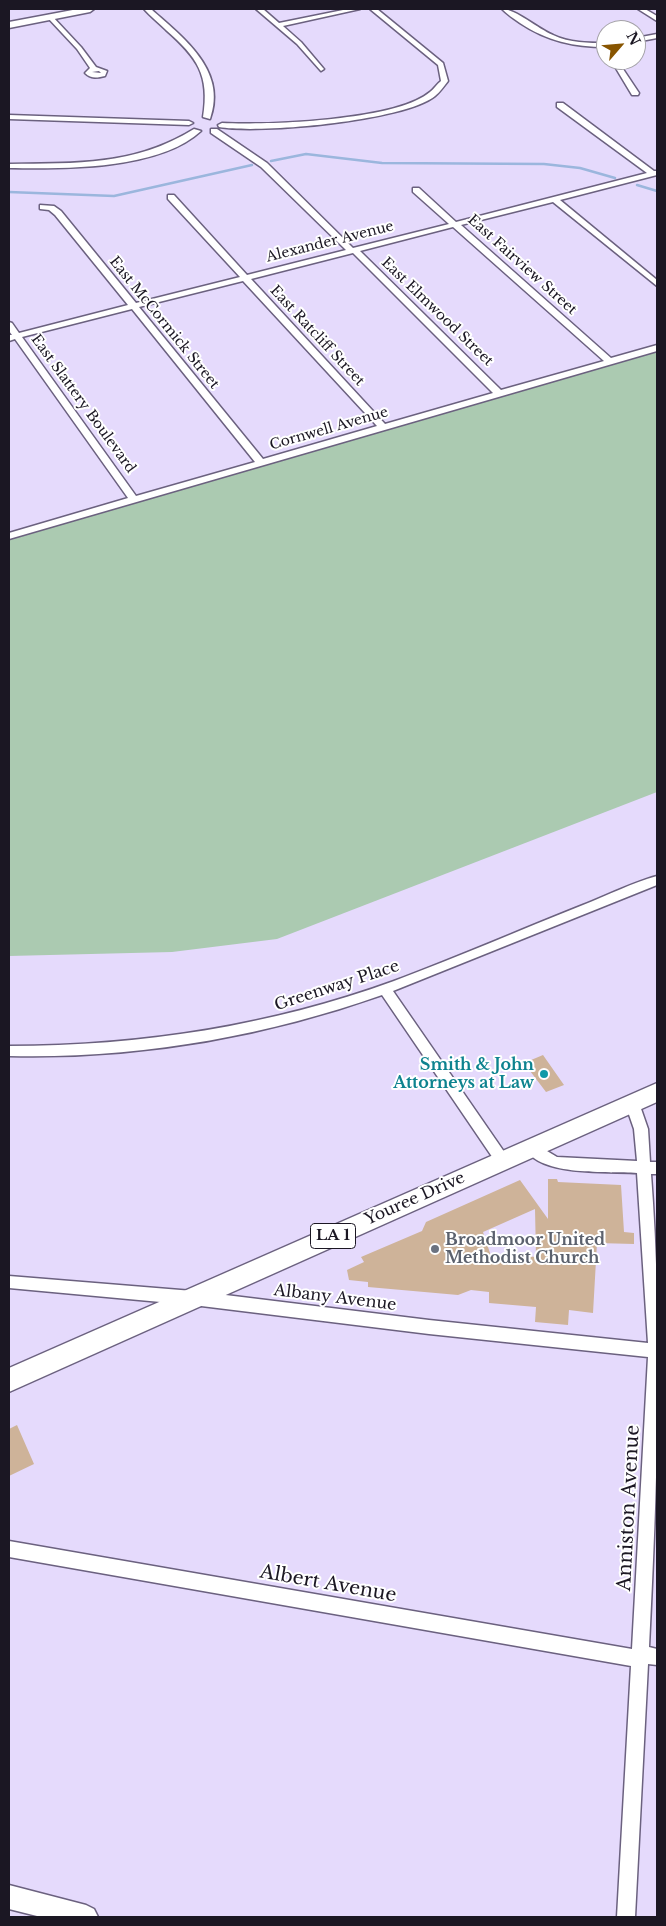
<!DOCTYPE html>
<html>
<head>
<meta charset="utf-8">
<style>
	body { margin:0 }
	#map { position:relative; width:666px; height:1926px; overflow:hidden; background:#e5dafc; font-family:"Libre Baskerville",serif }
	canvas { display:block }
	.frame { position:absolute; inset:0; border:10px solid #1b1723; pointer-events:none }
	.north { position:absolute; left:596px; top:20px; width:50px; height:50px; box-sizing:border-box; background:#fff; border:1px solid #a4a2a7; border-radius:50%; rotate:63deg; font-size:14px; font-weight:700; line-height:20px; text-align:center; color:#1b1723 }
	.north::after { content:''; display:block; margin:auto; width:18px; height:22px; background:#850; clip-path:polygon(50% 0,100% 100%,50% 72%,0 100%) }
</style>
</head>
<body>
<div id="map">
<canvas width="666" height="1926"></canvas>
<div class="frame"></div>
<div class="north">N</div>
</div>
<script>
const c = document.querySelector('canvas').getContext('2d');
c.lineJoin = 'round';
function fillPath(path, color) { c.fillStyle = color; c.fill(path, 'evenodd'); }
function strokePath(path, color, width, dash) { c.strokeStyle = color; c.lineWidth = width; c.lineCap = dash ? 'butt' : 'round'; c.setLineDash(dash || []); c.stroke(path); }
function label(font, color, halo, rows, align = 'center') {
  c.font = font + ' "Libre Baskerville",serif'; c.lineWidth = 4; c.setLineDash([]); c.textBaseline = 'middle'; c.strokeStyle = halo; c.fillStyle = color; for (const [text, x, y, turn = 0] of rows) {
    c.save(); c.translate(x, y); c.rotate((+turn || 0) * Math.PI / 180); c.textAlign = isNaN(turn) ? turn : align; if (halo) c.strokeText(text, 0, 0); c.fillText(text, 0, 0); c.restore();
  }
}
fillPath(new Path2D(`
	M657,349V792L277,939L172,952L9,956V540Z`), '#abcab1');
strokePath(new Path2D(`
	M271,161L306,154L382,163L544,164L580,168L615,178
	M637,185L657,191
	M9,192L114,196L252,165`), '#9bb6dd', 2.5);
fillPath(new Path2D(`
	M543,1055L564,1085L546,1092L524,1063Z
	M548,1179H557L558,1182L621,1185L624,1232L634,1233V1244L597,1243L593,1313L569,1310L568,1325L535,1322L536,1307L489,1303V1292L471,1290L458,1295L368,1287V1282L349,1280L347,1270L364,1262L361,1257L422,1231L426,1222L520,1180L548,1219ZM535,1209L536,1257L505,1254L491,1256L483,1232Z
	M17,1425L34,1464L9,1476V1429Z`), '#ceb399');
const minor = new Path2D(`
	M144,9H151C182,37 228,70 210,119L203,117C210,75 197,57 166,30C159,23 150,16 144,9Z
	M256,9H263L279,23L348,9H360L283,26L301,42L323,68L324,69L321,71L297,44Z
	M370,9H377L443,63L448,81C444,86 440,92 435,96C404,121 260,134 219,127L218,125L222,123C267,125 396,121 430,92C434,89 437,84 441,81L438,65Z
	M502,9C516,9 538,29 553,35C570,43 588,43 606,43V47C574,47 547,41 520,23C514,19 507,14 502,9Z
	M638,9H645L657,16V21Z
	M48,16H52L81,47L96,67L107,71L105,76C97,78 91,79 85,73L90,68L77,49L48,18ZM99,71L101,73L92,72Z
	M657,34V38L636,42V38Z
	M611,60H617L639,93L638,95H632Z
	M557,103H563L654,171H657V175L560,200L657,280V286L553,202L461,225L611,358L657,345V351L9,539V533L128,498L15,339L9,341V335H12L9,331V322L12,323L19,333L128,305L55,215L49,210L40,209V205L54,206L61,211L136,303L240,277L168,199V195H174L247,275L346,250L261,167L211,133V129H217L267,163L353,248L449,224L413,192V188H419L456,222L647,173L557,107ZM453,227L604,361L501,390L360,251ZM353,253L493,393L385,424L251,279ZM243,281L377,426L263,459L139,307ZM132,309L255,462L136,496L22,337Z
	M9,115L189,121L193,123L189,125L9,119Z
	M194,129L201,131C159,170 63,169 9,168V164C77,163 134,166 194,129Z
	M657,876V885L393,991L507,1156L509,1160L507,1164L502,1166L497,1164L382,995C263,1037 136,1059 9,1056V1046C141,1046 270,1026 394,981C458,957 520,930 583,905C608,895 632,883 657,876Z
	M632,1098L637,1099L639,1103L648,1129L650,1162H657V1174H651C663,1331 657,1489 649,1647L657,1649V1665L648,1664L635,1917H617L631,1666L9,1557V1541L632,1649L648,1357L429,1334L193,1305L9,1288V1276L193,1291L429,1320L648,1343L637,1173C609,1171 540,1177 525,1148L527,1144L532,1142L557,1157L637,1161L634,1129L625,1103L627,1099Z`);
const tertiary = new Path2D(`
	M78,9H94L90,12L9,28V22Z
	M9,1885L86,1905L94,1909L98,1917H41L9,1909Z`);
const primary = new Path2D(`
	M657,1083V1102L9,1392V1368Z`);
strokePath(minor, '#6b617f', 3);
strokePath(tertiary, '#6b617f', 3);
strokePath(primary, '#6b617f', 3);
fillPath(minor, '#fff');
fillPath(tertiary, '#fff');
fillPath(primary, '#fff');
for (const [x, y, r, color] of [
	[544,1074,5,"#0f9aa8"],
	[435,1249,5,"#6b7280"]
]) { const dot = new Path2D(); dot.arc(x, y, r, 0, 2 * Math.PI); c.fillStyle = color; c.fill(dot); strokePath(dot, '#fff', 2); }
label('14px', '#1b1723', '#fff', [
	["Alexander Avenue",330,242,-14],
	["East Fairview Street",522,265,42],
	["East Elmwood Street",437,312,44],
	["East McCormick Street",164,323,51],
	["East Ratcliff Street",317,336,47],
	["East Slattery Boulevard",83,404,54],
	["Cornwell Avenue",329,429,-16]
]);
for (const [x, y, w] of [
	[333,1236,45]
]) { const box = new Path2D(); box.roundRect(x - w / 2, y - 12.5, w, 25, 4); c.fillStyle = '#fff'; c.fill(box); strokePath(box, '#1b1723', 1); }
label('bold 15px', '#1b1723', null, [
	["LA 1",333,1236]
]);
label('16px', '#1b1723', '#fff', [
	["Greenway Place",337,986,-18],
	["Youree Drive",415,1199,-24],
	["Albany Avenue",335,1298,7]
]);
label('bold 16px', '#0d838f', '#fff', [
	["Smith & John",534,1065],
	["Attorneys at Law",534,1083]
], 'right');
label('bold 16px', '#5b616d', '#fff', [
	["Broadmoor United",445,1240],
	["Methodist Church",445,1258]
], 'left');
label('19px', '#1b1723', '#fff', [
	["Anniston Avenue",629,1508,-87],
	["Albert Avenue",328,1584,10]
]);
</script>
</body>
</html>
